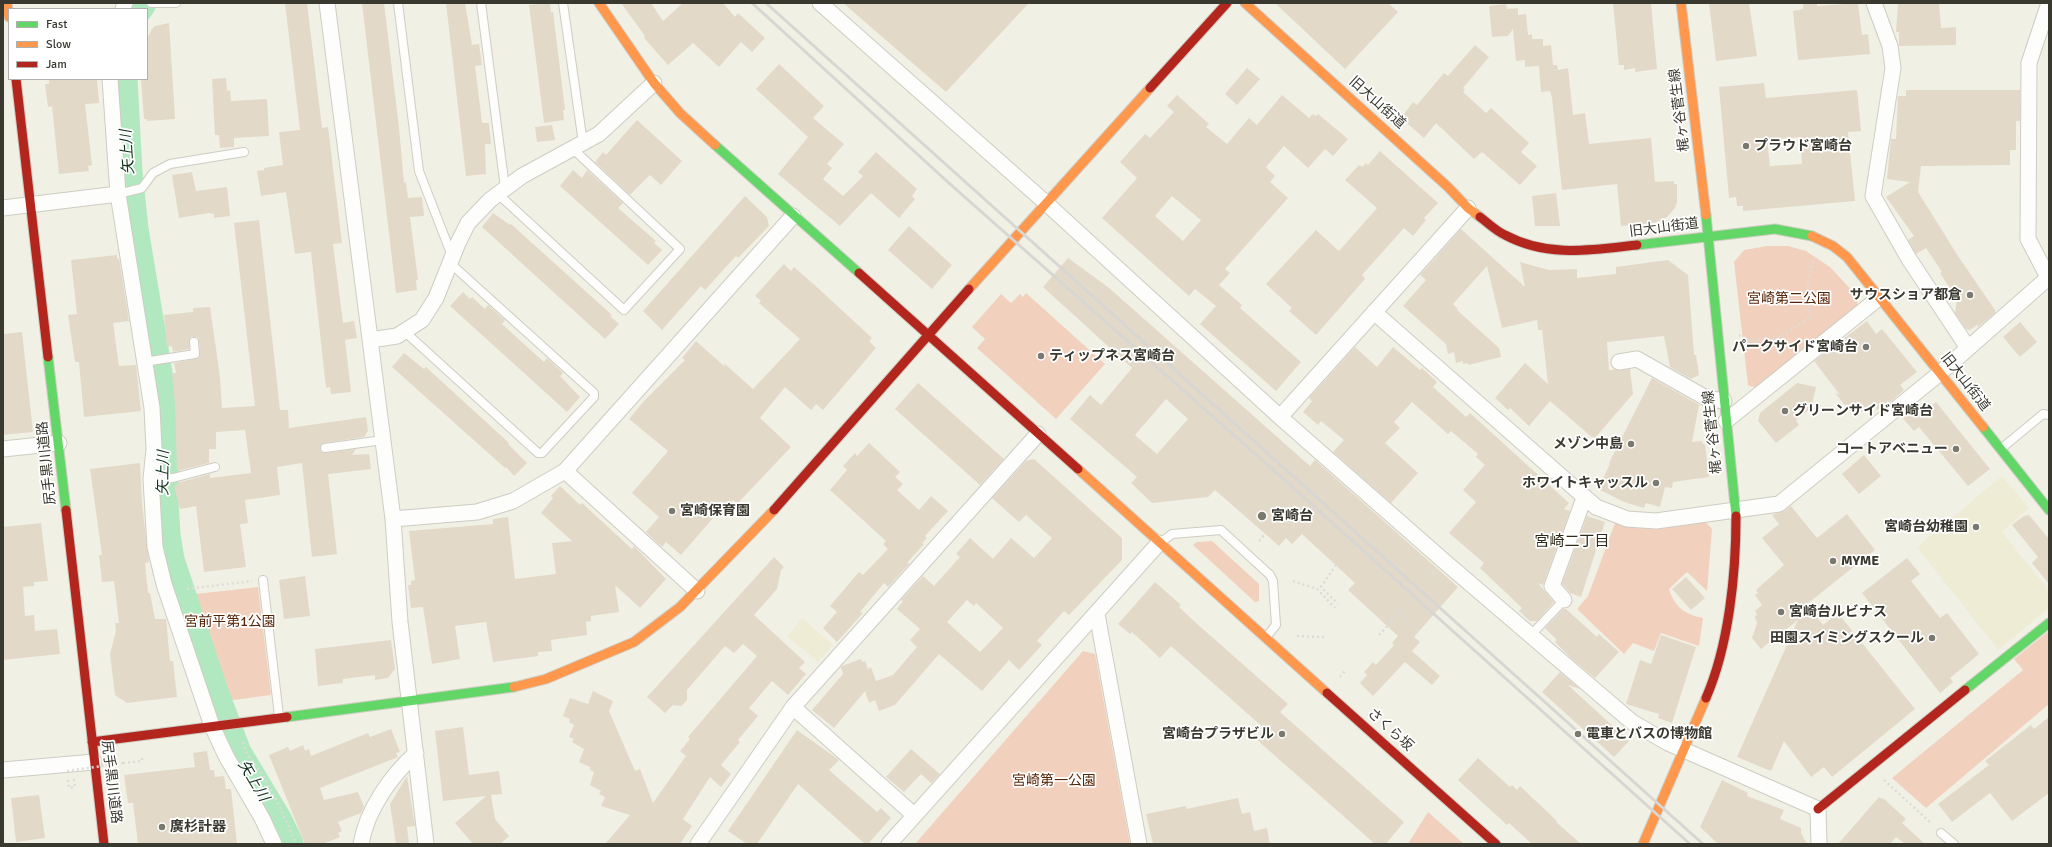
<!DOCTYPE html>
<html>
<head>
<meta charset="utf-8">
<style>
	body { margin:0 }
	#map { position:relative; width:2052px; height:847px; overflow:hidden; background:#f1f0e4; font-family:Signika,sans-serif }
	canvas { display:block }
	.frame { position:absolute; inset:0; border:4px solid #3a3930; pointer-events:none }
	.legend { position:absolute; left:8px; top:8px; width:140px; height:72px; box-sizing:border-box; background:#fff; border:1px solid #b0b0ac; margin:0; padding:5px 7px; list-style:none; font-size:12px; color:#3a3930 }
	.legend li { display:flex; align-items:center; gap:8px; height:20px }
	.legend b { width:20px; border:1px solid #b0b0ac }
</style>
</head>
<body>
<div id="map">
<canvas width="2052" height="847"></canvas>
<div class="frame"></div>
<ul class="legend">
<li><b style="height:5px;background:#63d668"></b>Fast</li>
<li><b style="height:5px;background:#ff974d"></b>Slow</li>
<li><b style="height:5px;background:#b3261e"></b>Jam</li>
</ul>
</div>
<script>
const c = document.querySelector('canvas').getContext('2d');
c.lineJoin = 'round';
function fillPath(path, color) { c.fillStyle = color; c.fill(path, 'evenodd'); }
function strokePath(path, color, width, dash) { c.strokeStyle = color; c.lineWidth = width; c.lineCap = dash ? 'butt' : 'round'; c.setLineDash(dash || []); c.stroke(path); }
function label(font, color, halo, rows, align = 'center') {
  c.font = font + ' Signika,"Noto Sans JP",sans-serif'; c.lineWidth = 3.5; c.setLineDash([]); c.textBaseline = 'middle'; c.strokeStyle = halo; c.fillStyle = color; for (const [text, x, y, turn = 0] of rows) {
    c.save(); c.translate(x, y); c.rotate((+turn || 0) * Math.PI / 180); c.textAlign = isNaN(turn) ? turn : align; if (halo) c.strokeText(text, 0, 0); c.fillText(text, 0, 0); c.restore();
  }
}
fillPath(new Path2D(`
	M2002,476L2029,508L2002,532L2049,591V608L1998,650L1917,547Z
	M802,618L833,645L818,662L787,636Z`), '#efecd6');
fillPath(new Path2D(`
	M1767,246H1788L1806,251L1830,267L1856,295L1858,307L1756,388L1748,385L1734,262L1744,250Z
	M1026,293L1105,364L1056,419L977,348L985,339L972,327L1001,294L1011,303L1020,294L1023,297Z
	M1704,520L1712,529L1707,591L1687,572L1669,589C1675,608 1685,614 1703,618L1699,646L1661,633L1654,651L1633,643L1624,654L1577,609L1588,596L1615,523L1628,526Z
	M1212,541L1259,584V601L1255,602L1193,545L1197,542Z
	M258,587L271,695L226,701L187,595Z
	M2049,631V704L1926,808L1892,778L2023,670L2014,659Z
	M1083,651L1095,654L1130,844H915Z
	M1428,812L1464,844H1408Z`), '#f1d1bd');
strokePath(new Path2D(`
	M137,9L141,3
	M122,79L127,172L133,229L165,421L163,501L165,535L169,560L213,692L236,753L277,821L288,844`), '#b1e8bf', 31);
fillPath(new Path2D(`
	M285,3H307L322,128L328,127L342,243L333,244L343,323L354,321L357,338L345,340L351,392L331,394L330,387L326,388L311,252L295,254L286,192L261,196L257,171L264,170V168L283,165L279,132L300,130Z
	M362,3H384L399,128L404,183L406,182L408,198L422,197L424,216L410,217L418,280H416L417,290L396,293Z
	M446,3H465L472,45L479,44L482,65L475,66L480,106L482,123H489L491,144H485L486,174L466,176Z
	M550,3L551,12H553L565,110H563L564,120L544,123L529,5Z
	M621,3H651L663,21L683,3H723L735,17L738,13L765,38L752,52L741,42L719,67L693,43L668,65L644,38L645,36Z
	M843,3H1029L946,92Z
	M1275,3H1388L1398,12L1345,69Z
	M1613,3H1651L1657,69L1635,72V68L1624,70V65H1619Z
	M1709,3H1749L1757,56L1716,61Z
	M1803,3H1817V6L1858,3L1862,35L1868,34L1870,54L1798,60L1793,11L1803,9Z
	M1939,3L1941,28L1956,27V45L1899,46V32H1896L1898,4Z
	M1506,4L1507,9L1518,8V15L1526,14L1528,35L1532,34V39H1543V46L1551,45L1553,65H1557L1558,70L1568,68L1573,115L1585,113L1589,144L1651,138L1655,182L1674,181V184H1677V202L1675,208L1667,217L1654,223L1621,226L1617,184L1562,190L1552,98L1550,91L1541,92L1539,66L1525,67V60L1516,61L1513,29L1508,36L1492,37L1489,6Z
	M169,23L175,119L147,121V119H144L141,79H147V39L152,29L155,26Z
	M1475,45L1489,57L1463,88L1465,90L1463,92L1486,113L1491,108L1529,143L1521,152L1537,166L1520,185L1482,152L1474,159L1436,123L1424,138L1401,118L1413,102L1417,105L1444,73L1448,76Z
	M779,64L824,106L813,118L844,144L827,164L832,168L823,179L843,196L863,176L858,172L876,152L917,189L912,196L915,199L899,218L871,193L840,226L778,174L808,137L756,89Z
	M1247,68L1260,79L1237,105L1225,94Z
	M226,78L227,91L230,90L231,101L267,99L269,136L234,138V147L220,148L219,135H215L212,79Z
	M49,79H97L99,103L85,104L92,165L88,166L89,171L59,174L52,106L48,107L45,84H49Z
	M1764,83L1766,98L1857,90L1861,131L1848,132L1855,201L1743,211V206H1737L1736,197L1729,198L1719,87ZM1800,137L1802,164L1770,166L1767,140Z
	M1906,90H2020V121H2016V150H2010V165L1921,166L1918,192L1958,256L1995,310V313L1978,327L1977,325L1970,330L1966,329L1955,313L1957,299L1940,273L1942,272L1926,248L1916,254L1908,240L1914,236L1886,197L1910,182L1887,179L1891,139H1896L1898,96H1906Z
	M1177,95L1209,124L1206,127L1227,144L1249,118L1257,125L1282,95L1309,118L1313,114L1316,116L1318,114L1348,139L1333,156L1325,149L1308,168L1284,146L1266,167L1275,176L1270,182L1288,198L1225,269L1230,273L1219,285L1242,305L1240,308L1301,362L1276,391L1200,324L1216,306L1195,289L1189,296L1102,218L1137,178L1120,162L1145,134L1150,138L1174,112L1167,106ZM1172,196L1201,220L1183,241L1155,216Z
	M637,120L682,161L661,185L650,175L630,195L595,162L603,152L606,155Z
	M552,125L555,140L537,142L535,127Z
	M1380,151L1438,203L1424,218L1426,220L1413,236L1404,228L1362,275L1365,279L1316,335L1289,311L1292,308L1266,284L1316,230L1339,251L1377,208L1345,180L1359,165L1362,167L1366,163L1368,165Z
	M573,170L582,178L587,170L623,203L618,208L656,241L654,243L662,250L648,265L560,186Z
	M192,172L196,191L227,187L230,216L214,218V214L209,213L179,218L172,175Z
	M1556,193L1560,226H1535L1532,196Z
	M745,196L767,217L769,226L738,258L736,256L705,290L701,286L662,330L643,311Z
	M493,213L510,225L511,224L612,315L610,316L619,324L605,339L482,227Z
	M259,220L280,410H288L289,428L366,417L368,431L364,437L324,443L320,448L321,452L325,453L356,449L352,455L369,454L371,469L328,474L337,554L312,557L302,463L277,467L280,495L245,500L248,523L240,524L246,567L204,572L196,506L180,509L174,486L177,485V483L210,474V478L251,473L245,430L216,432V449H209V463L177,471L175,404L172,373H176L174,363L199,358L200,354L199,342L197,337H191L189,342V349L173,352L172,346L167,347L164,315L193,312V308L210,307L220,377L222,408L255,406L234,223Z
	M909,226L952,265L932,289L888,250Z
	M1461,229L1525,287L1520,262L1549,270L1577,269V278L1616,274V267L1668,260L1688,275L1694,355H1696L1699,375L1691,379L1670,367L1664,336L1607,342L1609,370L1630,369L1633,394L1594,439L1550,401L1529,426L1510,408L1508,410L1495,398L1525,363L1548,384L1542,330H1538L1537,320L1502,328L1487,266L1453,304L1458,309L1457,310L1499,348L1501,357L1468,365V363L1463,364V361L1456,363L1454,352L1448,354L1446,344L1403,306L1426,280L1420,275Z
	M117,255V259L119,258L129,321L113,323L119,366L136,365L141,411L84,417L79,362H75L68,315L77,314L71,260Z
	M1068,258L1108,287L1310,466L1315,460L1458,587L1414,637L1420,642L1412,651L1440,676L1432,685L1405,662L1373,696L1360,683L1367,675L1364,672L1373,662L1376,665L1394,645L1392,643L1398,636L1348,590L1355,583L1302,534L1292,544L1286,538L1279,546L1215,490L1208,497L1152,503L1131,483L1137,477L1070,419L1090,395L1101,405L1132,368L1043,287ZM1166,399L1188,419L1157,454L1135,435Z
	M784,264L791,271L794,267L819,289L872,338L869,341L876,348L823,410L816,404L811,410L785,387L760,418L791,447L737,504L733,500L729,506L726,503L681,555L666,542L662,547L646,532L659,517L632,493L668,451L629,419L644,401L685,360L682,358L696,341L724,366L725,364L753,389L800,339L759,303L761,301L755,296Z
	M463,292L470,299L472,297L485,309L488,305L505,320L502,324L524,344L544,362L547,358L563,373L560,376L580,397L567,412L450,306Z
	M1867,321L1876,334L1882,329L1917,372L1900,385L1904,390L1889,403L1888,401L1877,410L1872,403L1855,417L1835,393L1840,395L1814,361Z
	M2020,322L2037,342L2020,357L2003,337Z
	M22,332L33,432L3,435V334Z
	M1355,347L1377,367L1393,347L1420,370L1422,368L1437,382L1433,387L1466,417L1470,413L1569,503L1564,509L1570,511L1543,585L1538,583L1554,602L1537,621H1530L1519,611L1522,608L1480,568L1484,563L1449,533L1476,502L1463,490L1485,465L1476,457L1478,454L1451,431L1448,434L1412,402L1394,422L1400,428L1385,443L1418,473L1391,503L1333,452L1344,440L1321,421L1318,425L1303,412L1312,401L1309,398Z
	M404,353L424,369L426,367L509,443L508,444L527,463L514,476L506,467L505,468L392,367Z
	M1652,378L1699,405L1692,442L1702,441L1703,444H1705L1709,477L1673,482L1672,488L1665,487L1660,507L1646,503L1644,508L1624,502L1598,489L1610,464L1609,463Z
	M918,383L1004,459L980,485L895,409Z
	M1797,383L1816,387L1811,408L1796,420L1799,425L1776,443L1758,421L1760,413Z
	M1936,402L1990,469L1968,486L1919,427L1914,431L1901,416L1916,404L1923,412Z
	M869,443L900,472L895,477L903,484L897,490L919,510L931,496L948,511L925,536L927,538L922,543L924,544L907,563L909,564L888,587L884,583L860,612L863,613L837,642L823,628L837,612L830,606L859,572L863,575L888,549L883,544L886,541L830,490L847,470L843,466L855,453L857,456Z
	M1864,455L1881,476L1859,494L1842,474Z
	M1034,459L1122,538V560L1069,615L1064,611L1037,641L1042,645L1019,670L1009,660L982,691L939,654L895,705L879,711L875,700L869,703L865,691L834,728L812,710L843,674L841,667L842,666L861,659L862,662L865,661L868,669L871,667L876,681L893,675L917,647L910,640L920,629L897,609L903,601L901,600L923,576L934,586L960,557L956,554L970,538L993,559L1011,538L1034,558L1052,538L1026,515L1019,522L992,498L1026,461ZM967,600L974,606L976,603L1003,628L980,652L947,622Z
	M140,463L142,503L149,562L145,563L148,593H150L155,619H166L170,661H173L177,697L127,703L115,695L110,654L116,631L115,623H119L114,581L102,582L99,555H102L90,469Z
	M560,486L580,505L582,503L632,549L634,546L666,579L640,608L615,585L619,612L591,616V621L586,622L587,635L551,640L552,651L538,652V656L493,662L486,622L455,626L460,659L432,664L423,607L411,608L408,585H411V581L415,580L409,531L493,524V519L508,517L515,579L556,574L552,543L572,541L541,513L553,498L551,496Z
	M1791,506L1817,538L1847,514L1875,550L1807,604L1823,625L1838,613L1915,709L1832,777L1824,767L1811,777L1784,741L1771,771L1737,757L1798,620L1761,649L1752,638L1757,623L1755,617L1757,614L1755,611L1762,605L1755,595L1758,593L1756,590L1784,565L1762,538L1779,524L1772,515L1784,511Z
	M2029,515L2049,539V584L2032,563L2038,557L2012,525L2024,516Z
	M1587,516L1605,522L1581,597L1570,593L1562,584Z
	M41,523L48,581L34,582V586L23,587L25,616L34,615L35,631L57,629L60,654L3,660V527Z
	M774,557L784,567L781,570L777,589L754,615L805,662L799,668L806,674L788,695L772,681L749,708L758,716L738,740L740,742L721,765L731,774L721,787L710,777L683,819L692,826L680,844H605L630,815L601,806L605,797L599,794L601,791L590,785L594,772L590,770V767L579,762L584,749L572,742L574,739L569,737L574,725L569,722L570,719L563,716L570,698L588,704L593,691L613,701L609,711L635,771L640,769L653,803L686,756L680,751L690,739L688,737L757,656L743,644L734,653L725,646L687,690V700L681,706L673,705L665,713L647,697Z
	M1907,558L1920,574L1911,581L1940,618L1947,613L1979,654L1950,678L1953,682L1940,693L1862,593Z
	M305,576L310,616L284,619L279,580Z
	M1686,577L1705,598L1691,610L1672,589Z
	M1155,582L1181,605L1179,607L1196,623L1288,704L1280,712L1404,822L1386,844H1375L1256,739L1265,729L1171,646L1160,658L1132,632L1130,634L1118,624Z
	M1563,609H1566L1597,637L1599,634L1619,652L1595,678L1572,659L1555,642L1557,640L1545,628Z
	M1661,635L1696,647L1672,723L1658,718L1659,714L1626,704L1640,660L1651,664Z
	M391,640L395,669L388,678L375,680V675L343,679V683L318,686L315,649Z
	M1560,672L1580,689L1568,685L1629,741L1614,757L1542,692Z
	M2049,717V793L2012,821L1990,793L1952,822L1938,804L1989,765L1985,761L2031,725L2034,729Z
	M463,727L469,775L499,771L502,794L491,795L495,819L509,836L500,844H473L455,823L486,796L443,801L435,731Z
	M391,729L400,752L396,753L398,757L320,788L324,800L358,792L364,807L361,813L338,822L342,831L338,833L340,837L323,844H305L269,755L288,747L290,751L303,745L305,751L309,749L311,756L368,733L370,737Z
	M797,730L839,760L829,770L877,812L881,808L891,818L868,844H865L798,784L757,844H747L728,831Z
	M911,749L940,774L931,783L921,774L904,792L886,777Z
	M207,751L210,770H214L215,777L224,776L226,789H231L237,844H138L133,803H128L124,775L195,767L193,753Z
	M1478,758L1510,787L1512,785L1517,790L1520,786L1557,821L1556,822L1581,844H1532L1509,823L1507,825L1458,780Z
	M407,776L415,826L407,827L409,844H396L390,804Z
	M1722,780L1748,793L1747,796L1784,810L1780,819L1801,828V833L1807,844H1718L1700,827Z
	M39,795L45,838L16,842L11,798Z
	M1879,797L1882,799L1883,798L1906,819L1902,823L1925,844H1905L1896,837L1890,844H1838Z
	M1238,798L1242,814L1250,812L1254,831L1267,828L1270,844H1153L1146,814L1186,806V809Z`), '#e3d9c9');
const lane = new Path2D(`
	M151,3H176
	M398,3L419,171L452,256
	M481,3L505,188
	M563,3L583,143
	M118,194L142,188L153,173L170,164L244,152
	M498,194L624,310L680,249L573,149
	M404,331L538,453H542L594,397V393L450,263
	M144,362L195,354L194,342
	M325,448L383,440
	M2002,448L2043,414L2049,415
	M151,479L173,478L215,467
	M1160,543L1172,534L1221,530L1270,575L1273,581L1276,625L1267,636
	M263,580L279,716
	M1530,636L1564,600
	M1941,833L1954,844`);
const street = new Path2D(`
	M327,3L393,519L400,622L426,844
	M820,3L1046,203L1280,417L1445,562L1632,722L1668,743L1818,809L1819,844
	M1874,3L1890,46L1893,68L1873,196L1909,259L1968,348
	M2049,3L2029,63L2028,239L2049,279
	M123,9L125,3
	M110,79L118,194L152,408L154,449L151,479L155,547L164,584L212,726L226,756L262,818L274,844
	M3,208L118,194
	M1374,312L1596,507L1627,519L1656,521L1779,504L1940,373L2048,278
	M370,340L397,336L422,320L436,298L458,243L468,223L490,200L522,176L599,134L654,83
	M1619,362L1637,359L1706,398L1724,401
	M1280,417L1468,208
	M1726,421L1880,297
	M3,449L59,443
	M565,471L697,591
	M393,519L477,512L513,501L565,471L793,216
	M1564,600L1552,586L1584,498
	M1097,614L1139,844
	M793,707L914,815
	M3,770L94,762
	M361,844C367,809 391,776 416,753
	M698,844L793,707L1038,434
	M889,844L1159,543`);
const fast = new Path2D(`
	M715,145L859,273
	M1706,215L1736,516
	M1637,245L1775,229L1812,236
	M48,357L66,510
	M1983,427L2049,510
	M1965,690L2049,623
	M287,717L514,687`);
const slow = new Path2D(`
	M7,3L9,17
	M599,3L654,83L680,113L715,145
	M1245,3L1448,187L1468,208L1480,217
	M1681,3L1706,215
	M1812,236L1833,246L1847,257L1983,427
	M969,289L1150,88
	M1078,469L1327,693
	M514,687L546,679L634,642L680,607L774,510
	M1643,844L1706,698`);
const jam = new Path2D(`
	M16,79L48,357
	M1150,88L1227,3
	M1480,217C1488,223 1496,231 1505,235C1548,258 1591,250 1637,245
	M859,273L1078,469
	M66,510L104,844
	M774,510L969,289
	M1327,693L1496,844
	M1706,698C1729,645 1736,574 1736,516
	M92,742L287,717
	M1818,809L1965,690`);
strokePath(lane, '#ceccc3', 10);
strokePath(street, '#ceccc3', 17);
strokePath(fast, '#ceccc3', 11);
strokePath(slow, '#ceccc3', 11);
strokePath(jam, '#ceccc3', 11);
strokePath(new Path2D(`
	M1739,335L1751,341L1779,338L1811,317C1807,296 1805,278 1815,258
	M1773,339L1780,357
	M1259,541L1265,534
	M1336,565L1321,587L1338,604
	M1421,566L1433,575
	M1293,581L1317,589L1335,608
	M1427,582L1435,573
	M187,589L252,581
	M1387,613L1393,620
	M1399,613L1419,632
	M1379,635L1412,599
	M1297,636L1324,637
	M1340,677L1346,670
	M243,742C246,757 258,766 265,779C277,800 287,822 296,844
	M123,763L142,761V757H140
	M68,780L69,788L75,787L74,779
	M1884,780L1932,824`), '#dddcd8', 2.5, [2, 3]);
strokePath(lane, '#fdfdfb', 8);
strokePath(street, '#fdfdfb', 15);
strokePath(fast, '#63d668', 9);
strokePath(slow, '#ff974d', 9);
strokePath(jam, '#b3261e', 9);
strokePath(new Path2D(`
	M752,3L950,184L1288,483L1690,844
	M766,3L1703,844`), '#d7d6d2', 3);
strokePath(new Path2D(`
	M67,771L123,763`), '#dddcd8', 2.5, [2, 3]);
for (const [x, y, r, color] of [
	[1746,146,4,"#7a796f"],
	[1970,295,4,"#7a796f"],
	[1866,347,4,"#7a796f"],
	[1041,356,4,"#7a796f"],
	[1785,411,4,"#7a796f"],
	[1631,444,4,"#7a796f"],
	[1956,449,4,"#7a796f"],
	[1656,483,4,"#7a796f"],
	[672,511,4,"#7a796f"],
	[1262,516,5,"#7a796f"],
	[1976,527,4,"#7a796f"],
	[1833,561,4,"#7a796f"],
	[1781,612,4,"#7a796f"],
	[1932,638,4,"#7a796f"],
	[1282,734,4,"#7a796f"],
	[1578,734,4,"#7a796f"],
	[162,827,4,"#7a796f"]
]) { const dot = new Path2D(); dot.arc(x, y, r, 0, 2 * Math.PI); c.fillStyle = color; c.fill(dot); strokePath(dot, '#fff', 1.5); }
label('14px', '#3a3930', '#fff', [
	["旧大山街道",1377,103,42],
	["梶ヶ谷菅生線",1680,110,-97],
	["旧大山街道",1664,228,-7],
	["旧大山街道",1965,382,52],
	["梶ヶ谷菅生線",1713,432,-96],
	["尻手黒川道路",47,463,-96],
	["さくら坂",1390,730,42],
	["尻手黒川道路",111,782,83]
]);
label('bold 14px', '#3a3930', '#fff', [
	["プラウド宮崎台",1754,146],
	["サウスショア都倉",1962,295,"right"],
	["パークサイド宮崎台",1858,347,"right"],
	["ティップネス宮崎台",1049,356],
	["グリーンサイド宮崎台",1793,411],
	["メゾン中島",1623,444,"right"],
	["コートアベニュー",1948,449,"right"],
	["ホワイトキャッスル",1648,483,"right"],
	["宮崎保育園",680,511],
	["宮崎台",1271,516],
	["宮崎台幼稚園",1968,527,"right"],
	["MYME",1841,561],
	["宮崎台ルビナス",1789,612],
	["田園スイミングスクール",1924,638,"right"],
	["宮崎台プラザビル",1274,734,"right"],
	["電車とバスの博物館",1586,734],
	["廣杉計器",170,827]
], 'left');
label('14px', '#562407', '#fff', [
	["宮崎第二公園",1789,299],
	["宮前平第1公園",230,622],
	["宮崎第一公園",1054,781]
]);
label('italic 15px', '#10321d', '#fff', [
	["矢上川",128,152,-94],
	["矢上川",164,473,-89],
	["矢上川",253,781,59]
]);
label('15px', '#2e2b1a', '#fff', [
	["宮崎二丁目",1572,542]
]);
</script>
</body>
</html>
